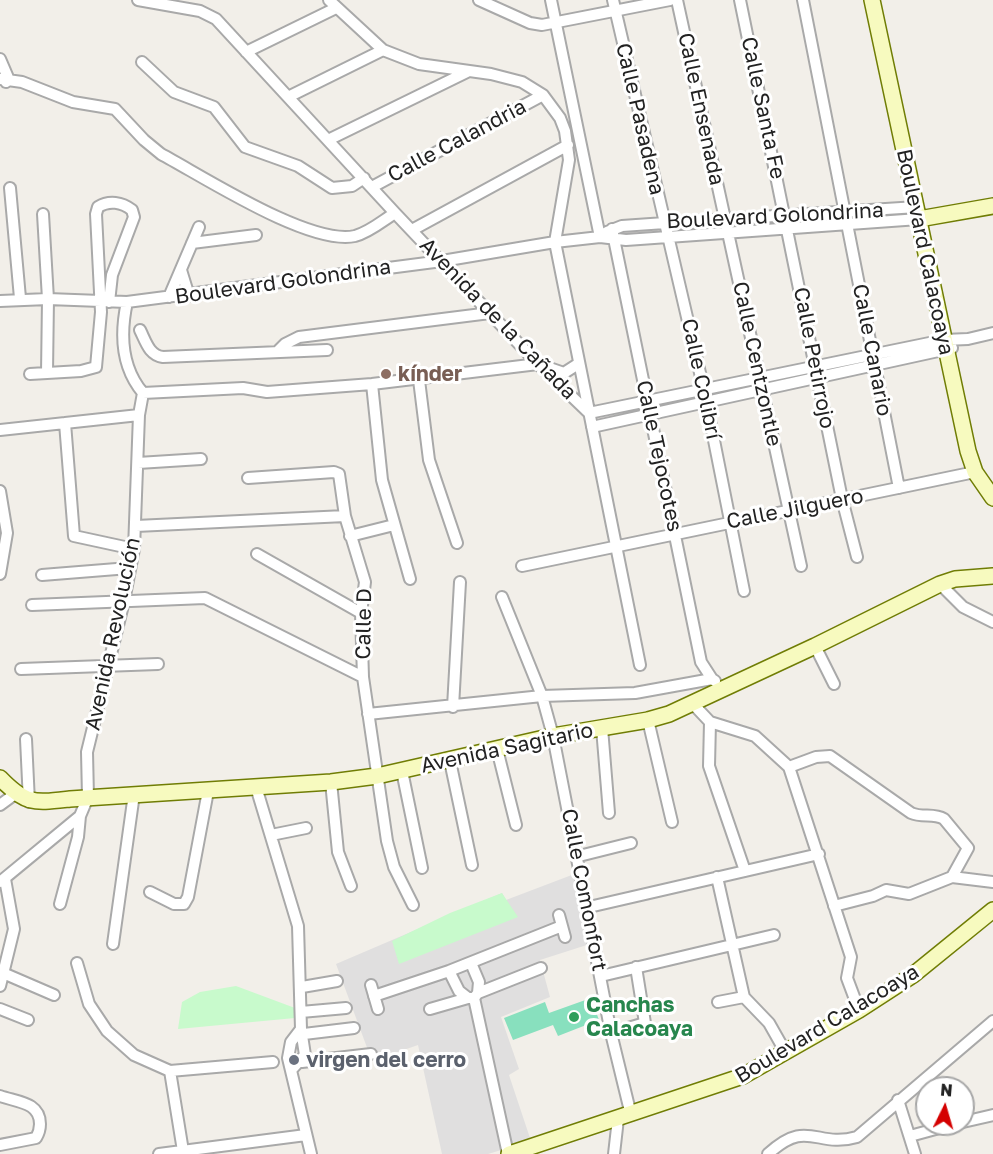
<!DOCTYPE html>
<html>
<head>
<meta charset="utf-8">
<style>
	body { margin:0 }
	#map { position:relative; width:993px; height:1154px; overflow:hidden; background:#f2efe9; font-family:"Golos Text",sans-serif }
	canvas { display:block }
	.north { position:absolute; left:915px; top:1076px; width:60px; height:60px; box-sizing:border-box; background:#fff; border:2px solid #a7a7a7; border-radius:50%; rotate:5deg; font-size:16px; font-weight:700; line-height:24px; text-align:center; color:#222 }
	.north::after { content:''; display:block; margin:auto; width:21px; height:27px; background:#d40000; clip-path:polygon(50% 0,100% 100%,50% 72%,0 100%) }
</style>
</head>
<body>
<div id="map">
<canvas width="993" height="1154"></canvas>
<div class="north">N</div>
</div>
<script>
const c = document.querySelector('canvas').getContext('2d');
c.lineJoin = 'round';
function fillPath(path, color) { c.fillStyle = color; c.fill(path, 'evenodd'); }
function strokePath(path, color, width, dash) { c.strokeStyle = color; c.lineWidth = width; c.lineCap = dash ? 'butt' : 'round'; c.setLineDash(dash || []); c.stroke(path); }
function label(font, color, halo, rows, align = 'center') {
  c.font = font + ' "Golos Text",sans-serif'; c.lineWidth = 6; c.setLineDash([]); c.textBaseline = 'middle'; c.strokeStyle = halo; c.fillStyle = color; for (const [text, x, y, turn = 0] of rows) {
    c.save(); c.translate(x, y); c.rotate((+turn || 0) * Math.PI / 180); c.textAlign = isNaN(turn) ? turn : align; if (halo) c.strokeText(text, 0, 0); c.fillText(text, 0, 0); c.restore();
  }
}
fillPath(new Path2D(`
	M577,873L593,943L540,960L550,997L501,1017L519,1069L509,1075L531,1141L488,1154H442L418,1045L372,1061L336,964L502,893L506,900Z`), '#e0dfdf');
fillPath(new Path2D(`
	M502,893L518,917L399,964L392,941L450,913Z
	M236,986L295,1008V1018L178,1029L182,1002L200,992Z`), '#c8facc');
fillPath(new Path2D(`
	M591,998L599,1020L558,1036L553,1025L513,1040L504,1018L545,1002L549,1013Z`), '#88e0be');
const street = new Path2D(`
	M138,0L200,11L216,19L395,213L538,364L589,413L944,340L968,339L993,333
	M329,0L383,50L419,64L491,74L522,82L543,95L560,118L565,131L569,160L555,242L640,665
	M479,0L530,23L542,25L670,0
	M551,0L600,237
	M613,0L704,390L744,591
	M677,0L801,566
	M740,0L842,499L857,557
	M803,0L899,488
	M246,52L336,8
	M0,59L9,80L6,82
	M142,62L174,92L214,107L245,147L298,166L332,188L352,186L364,178
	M0,79L22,82L73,102L115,109L144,140L161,154C204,177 310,246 355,236C370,232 382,221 395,213
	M288,97L383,50
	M328,140L467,72
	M372,187L543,95
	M10,188L20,298
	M43,214L48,299L47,373
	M612,229L701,662L712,679
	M412,230L568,145
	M607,232L622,226L665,223L917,207
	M192,243L256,235
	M181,270L189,296
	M169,297L199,227
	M0,301L48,299L127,302L442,261L555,242L600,237L626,240L919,219
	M140,330C146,342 149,355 163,357L327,350
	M278,351L285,344L299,337L490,313
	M30,374L81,371L96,367L101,312L96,214L98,207C109,200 122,202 132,210L134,217L112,275L109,302
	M419,380L429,460L457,543
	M372,384L382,480L410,579
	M143,393L243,388L267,392L372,384L538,364L564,373L578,364
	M65,423L74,536L134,549
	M592,427L952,348
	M0,430L139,415
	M138,463L201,459
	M248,478L334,472L339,474L345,516L365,582L361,613L363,677L387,841L394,867L413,905
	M0,491L7,533L0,574
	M136,526L345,516
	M350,536L394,525
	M257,554L361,613
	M522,566L975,472
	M42,575L129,568
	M940,584L963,607L993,622
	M502,597L542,696L553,736L611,1033L631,1115
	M32,605L205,598L363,677
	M815,646L834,684
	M21,669L158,664
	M693,704L710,722L755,736L789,767L851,957L847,978L859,1010
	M453,707L460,582
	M368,714L542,696L635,693L712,679L715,681
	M648,720L672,822
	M710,722L709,766L745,871
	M602,728L609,813
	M26,739L29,802
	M497,749L516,825
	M450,761L472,865
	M789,767L816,757L830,756L911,813C922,818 934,813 944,819L968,848L952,877
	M402,771L422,868
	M331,782L338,852L351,886
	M256,787L298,926L301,1029L305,1055L292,1069
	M0,805L15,794
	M271,835L306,828
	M579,856L631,843
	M717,877L744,997L769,1023L786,1053
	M0,882L80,816
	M150,892L174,904H184L188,897L208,791
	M60,904L78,837L80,816L88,797L87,752L124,601L134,549L139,415L143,393C121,367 120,334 127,302
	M834,906L873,896L886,890L909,894L952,877L993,882
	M589,907L819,854
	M559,915L565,937
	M113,944L134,794
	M77,963L89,1004L107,1031L134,1055L170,1071L273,1062
	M471,963L479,982L478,993
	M449,971L459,991L468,998
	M3,973L54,995
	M601,976L774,935
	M371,985L378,1009
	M0,986L14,929L5,879
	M302,987L337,981
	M374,996L449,971L562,926
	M474,998L508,1154
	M718,1002L744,997
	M0,1009L28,1020
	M430,1009L468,998H474L478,993L541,968
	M301,1012L346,1008
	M301,1029L291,1042L288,1058L311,1154
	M611,1033L645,1023L636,967
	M304,1034L354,1028
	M302,1062L371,1054
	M170,1071L183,1151
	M0,1096C17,1102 40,1102 40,1124C40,1130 39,1133 36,1138L0,1145
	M898,1100L915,1154
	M963,1122L993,1115
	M910,1136L954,1124
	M159,1154L306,1135
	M614,1154L618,1119
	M768,1154C808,1117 816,1149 857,1137L993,1021`);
const secondary = new Path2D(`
	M872,0L968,451L975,472L993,498
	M919,219L993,206
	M0,778C26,805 34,803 70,799L331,782L377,776L553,736L648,720L669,714L815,646L940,584L955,579L993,576
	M509,1154L743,1076L859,1010L913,975L993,910`);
strokePath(street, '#a9a9a9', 14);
strokePath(secondary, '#707d05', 18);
strokePath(street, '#fff', 10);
strokePath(secondary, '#f7fabf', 15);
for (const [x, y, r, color] of [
	[386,374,6,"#8d6e63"],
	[574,1017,6,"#2e9e5b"],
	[294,1060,6,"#6b7280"]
]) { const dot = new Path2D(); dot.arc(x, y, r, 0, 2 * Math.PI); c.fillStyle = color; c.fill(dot); strokePath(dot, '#fff', 2); }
label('21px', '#222', '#fff', [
	["Calle Santa Fe",763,108,78],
	["Calle Ensenada",701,109,78],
	["Calle Pasadena",640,119,77],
	["Calle Calandria",457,141,-28],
	["Boulevard Golondrina",775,216,-3],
	["Boulevard Calacoaya",925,252,78],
	["Boulevard Golondrina",283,282,-8],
	["Avenida de la Cañada",498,319,46],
	["Calle Canario",872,350,79],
	["Calle Petirrojo",814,358,79],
	["Calle Centzontle",757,364,78],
	["Calle Colibrí",701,379,78],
	["Calle Tejocotes",659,456,78],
	["Calle Jilguero",795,509,-11],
	["Calle D",364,624,-89],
	["Avenida Revolución",113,634,-78],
	["Avenida Sagitario",507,748,-12],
	["Calle Comonfort",584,890,79],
	["Boulevard Calacoaya",827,1024,-31]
]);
label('bold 21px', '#785e54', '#fff', [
	["kínder",398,374]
], 'left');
label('bold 21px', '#27864d', '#fff', [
	["Canchas",586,1005],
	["Calacoaya",586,1029]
], 'left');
label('bold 21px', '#5b616d', '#fff', [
	["virgen del cerro",306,1060]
], 'left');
</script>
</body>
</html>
